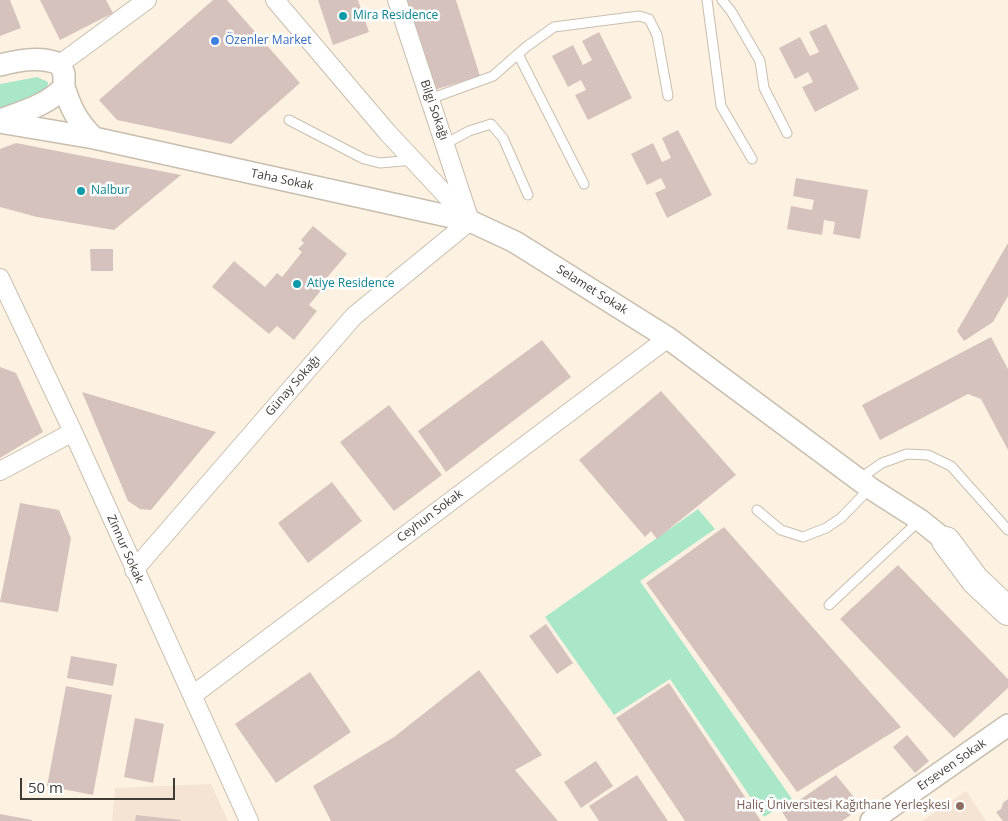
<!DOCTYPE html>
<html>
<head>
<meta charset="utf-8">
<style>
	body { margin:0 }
	#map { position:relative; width:1008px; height:821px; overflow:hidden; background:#fdf2e2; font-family:"Open Sans",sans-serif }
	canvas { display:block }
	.scale { position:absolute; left:20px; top:778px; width:155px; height:22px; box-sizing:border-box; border:2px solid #3f3b35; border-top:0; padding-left:6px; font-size:15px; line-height:18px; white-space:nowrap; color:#3f3b35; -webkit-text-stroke:4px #fff; paint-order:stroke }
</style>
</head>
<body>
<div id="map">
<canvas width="1008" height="821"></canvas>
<div class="scale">50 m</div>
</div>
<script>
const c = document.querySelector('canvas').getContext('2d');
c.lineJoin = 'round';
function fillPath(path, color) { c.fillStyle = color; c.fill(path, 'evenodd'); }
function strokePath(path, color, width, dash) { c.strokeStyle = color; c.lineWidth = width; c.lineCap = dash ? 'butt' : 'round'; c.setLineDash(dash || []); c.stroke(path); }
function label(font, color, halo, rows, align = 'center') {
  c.font = font + ' "Open Sans",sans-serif'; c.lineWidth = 5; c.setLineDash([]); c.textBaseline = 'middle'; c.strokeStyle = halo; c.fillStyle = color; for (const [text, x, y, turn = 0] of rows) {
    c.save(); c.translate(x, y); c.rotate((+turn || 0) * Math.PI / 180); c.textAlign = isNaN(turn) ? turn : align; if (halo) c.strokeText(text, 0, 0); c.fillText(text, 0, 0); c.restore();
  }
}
fillPath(new Path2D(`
	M211,784L228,821H112L115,788Z
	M966,791L986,821H922Z`), '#f5e3d3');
fillPath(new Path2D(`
	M37,77L48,82L47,93L0,110V84Z
	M698,509L715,529L640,581L792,799L764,817L670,679L614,715L545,617Z`), '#aae7c9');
fillPath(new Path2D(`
	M0,0H10L21,28L0,36Z
	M40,0H106L113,13L60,40Z
	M213,0H227L300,83L231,144L117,120L99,100Z
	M318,0H358L369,32L333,45Z
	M406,0H456L480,76L434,90Z
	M826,24L859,89L815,112L802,87L813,82L808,72L795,79L779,48L800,37L810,56L819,52L809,32Z
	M599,32L632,98L588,120L575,95L586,90L581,80L568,87L552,56L573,45L583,65L592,60L582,41Z
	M678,130L712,195L667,218L655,193L666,188L661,178L647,185L631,154L653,143L662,162L671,158L662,138Z
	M16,143L181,175L114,230L37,217L0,207V149Z
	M796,178L868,190L860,239L833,234L835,222L824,220L822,235L787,229L791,206L812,210L814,200L793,196Z
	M313,226L347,254L325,280L328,282L309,305L317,311L294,340L277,326L269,334L212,287L234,261L265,287L277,273L282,277L302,252L298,249L304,243L301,240Z
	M1008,243V296L993,322L964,341L957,331Z
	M90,249H113V271H91Z
	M991,337L1008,369V450L981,399L968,394L880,440L862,405Z
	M542,340L571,377L446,472L418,431Z
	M0,367L16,373L43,432L0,458Z
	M661,391L736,475L657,539L651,531L645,537L579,460Z
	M82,392L216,432L151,510L140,509L128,501Z
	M389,405L442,475L394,511L340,442Z
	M332,482L362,521L308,563L278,523Z
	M20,503L59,510L71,538L58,612L0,602Z
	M724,527L901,727L797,792L646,583Z
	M898,565L1008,679V688L954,738L840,619Z
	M546,624L573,663L557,674L529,636Z
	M71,656L117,664L113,686L67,678Z
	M479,670L542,755L515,770L558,821H331L313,786L394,737Z
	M310,672L351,732L276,783L235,724Z
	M669,683L761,821H685L616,718Z
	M66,686L112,695L93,795L47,786Z
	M135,718L164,724L153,783L124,777Z
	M907,735L929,761L915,773L893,747Z
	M596,761L613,786L581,808L564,782Z
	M637,775L668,821H599L589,806Z
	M836,775L862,807L842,821H788L782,812Z
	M1008,799V821H1003L996,812L1001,809L1003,803Z
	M0,814L32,820V821H0Z
	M136,815L181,820V821H135Z`), '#d6c2bc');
const service = new Path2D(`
	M707,0L721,106L752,159
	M722,0L731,11L760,61L764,88L787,133
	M518,54L584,184
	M430,99L493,76L526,47L554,27L639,16L649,19L657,35L668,96
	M289,120L364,159L380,163L413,160
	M445,144L469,131L491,124L503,138L528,195
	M859,479L882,463L907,454L928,455L951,466L1008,530
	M757,510L781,530L803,537L826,528L841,518L870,488
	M829,605L920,520`);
const minor = new Path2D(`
	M275,0L387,132L470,221
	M397,0L468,215
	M60,64L147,0
	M0,278L73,432L249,821
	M0,471L73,432
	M134,570L354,316L470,221
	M193,695L668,338`);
const tertiary = new Path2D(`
	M0,65C21,60 40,56 60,64L64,74V87C48,105 22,112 0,120
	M0,122L94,138C77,121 71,109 64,87
	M94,138L470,221L515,242L668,338L870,488L920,520L946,541
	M871,821L1008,725`);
const primary = new Path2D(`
	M946,541L975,580L1008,611`);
strokePath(service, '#c8beaf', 11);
strokePath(minor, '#c8beaf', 20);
strokePath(tertiary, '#c8beaf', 24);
strokePath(primary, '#c8beaf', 30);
strokePath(service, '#fff', 9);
strokePath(minor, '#fff', 18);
strokePath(tertiary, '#fff', 21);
strokePath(primary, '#fff', 28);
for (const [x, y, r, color] of [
	[343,16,5,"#0f9aa8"],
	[215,41,5,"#3f7fe0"],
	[81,191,5,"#0f9aa8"],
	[297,284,5,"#0f9aa8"],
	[960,806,5,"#8d6e63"]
]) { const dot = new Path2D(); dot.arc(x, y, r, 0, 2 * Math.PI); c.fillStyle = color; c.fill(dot); strokePath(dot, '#fff', 2); }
label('12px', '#0d838f', '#fff', [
	["Mira Residence",353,16],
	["Nalbur",91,191],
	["Atiye Residence",307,284]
], 'left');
label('12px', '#366cbe', '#fff', [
	["Özenler Market",225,41]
], 'left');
label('12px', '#3f3b35', '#fff', [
	["Bilgi Sokağı",434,110,71],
	["Taha Sokak",282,180,12],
	["Selamet Sokak",592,290,32],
	["Günay Sokağı",293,386,-49],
	["Ceyhun Sokak",430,516,-37],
	["Zinnur Sokak",125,549,66],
	["Erseven Sokak",952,765,-35]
]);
label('12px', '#785e54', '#fff', [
	["Haliç Üniversitesi Kağıthane Yerleşkesi",950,806]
], 'right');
</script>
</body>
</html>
